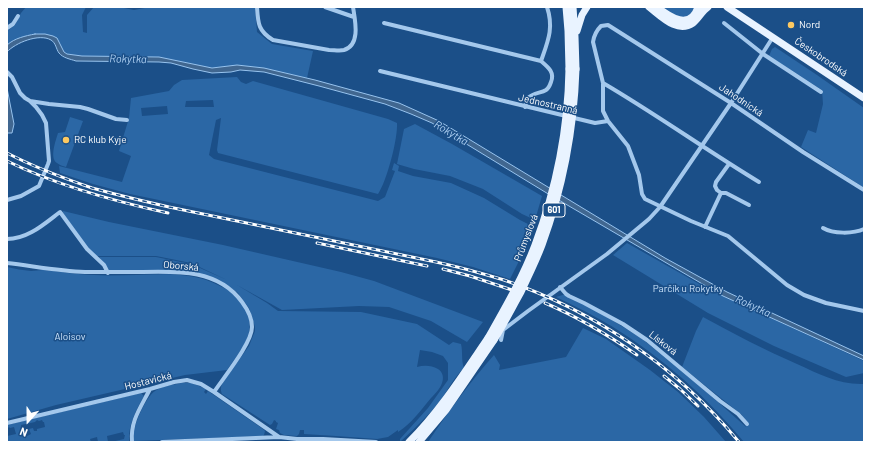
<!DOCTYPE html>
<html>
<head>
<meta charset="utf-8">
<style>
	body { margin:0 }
	#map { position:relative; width:871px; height:449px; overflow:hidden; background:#1b4f88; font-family:Barlow,sans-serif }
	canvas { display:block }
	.frame { position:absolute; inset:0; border:8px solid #fff; pointer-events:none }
	.north { position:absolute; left:8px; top:401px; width:40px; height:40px; -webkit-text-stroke:3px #1b4f88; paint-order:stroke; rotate:201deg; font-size:11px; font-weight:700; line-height:16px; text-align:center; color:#fff }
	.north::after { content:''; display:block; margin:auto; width:14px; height:18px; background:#fff; clip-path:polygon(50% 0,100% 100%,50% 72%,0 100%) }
</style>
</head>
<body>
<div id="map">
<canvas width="871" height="449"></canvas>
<div class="frame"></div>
<div class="north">N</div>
</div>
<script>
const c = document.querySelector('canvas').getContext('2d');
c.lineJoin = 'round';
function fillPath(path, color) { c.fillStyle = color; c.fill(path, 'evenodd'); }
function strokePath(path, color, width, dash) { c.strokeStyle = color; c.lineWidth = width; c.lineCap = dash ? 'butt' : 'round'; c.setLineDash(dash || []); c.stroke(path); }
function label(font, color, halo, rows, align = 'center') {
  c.font = font + ' Barlow,sans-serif'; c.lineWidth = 3; c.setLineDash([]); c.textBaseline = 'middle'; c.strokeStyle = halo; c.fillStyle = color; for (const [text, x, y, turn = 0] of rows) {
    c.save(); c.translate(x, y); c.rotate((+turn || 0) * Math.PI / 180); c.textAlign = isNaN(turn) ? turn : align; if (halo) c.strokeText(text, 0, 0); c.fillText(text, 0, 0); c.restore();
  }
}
fillPath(new Path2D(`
	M26,7H86L82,15L83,32L87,33V15L94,7H119L134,10L150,7H255L257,32L272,44L313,51L307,78L264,68L237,65L212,68L159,57L82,56L67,54L64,52L61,48L60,43L45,34L11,42L7,45V31L15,25L21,13Z
	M661,7H696L691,15L681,18Z
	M775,47L817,75L864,108V186L863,187L801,147L808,130L816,133L823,104L822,90L769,56L772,49Z
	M237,77L241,82L246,84L253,81L388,119L397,123C398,138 387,181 378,194L218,153L217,150L221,118L216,120L209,155L214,159L378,201L385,197L395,171L392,170L394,163L399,166L398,171L413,176L451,183L484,198L520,220L532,226L522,255L510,279L473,267L437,258L130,194L93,184L60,173L59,166L122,182L131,156L119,151L129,118L131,98L169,91L174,85L182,80ZM213,100L214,107H185L186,101ZM167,106L168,114L142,116L141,108Z
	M70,117L83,121L66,167C63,166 59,165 57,163C49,158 56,140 58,133L65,132Z
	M415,124L452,144L542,196L535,220L522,214L483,189L450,176L414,169L397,164L404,129Z
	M63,211L109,222L223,245L341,272L374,281L483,322L467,342L431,321L389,307L359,306L282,310L237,285L267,303L278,311L361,312L417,324L449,345L453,342L461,344C463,352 461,360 464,368C454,377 448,390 440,401C428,416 414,429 400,442V439L428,408L448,380V363L443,356L432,352L420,350L417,367C424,365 431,365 438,369C443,372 444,378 442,383C440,389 435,394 431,398C421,410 411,424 398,432V430L388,437L377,439L336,436L304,434V430H300L299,434L297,436L284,435L280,433L279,430L276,429L278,423L276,422V421L274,420L272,424L270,425L222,394C220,389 221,386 223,382L249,346L255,331V327L249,308L238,293L228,286L200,274L189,271L164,270L109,271L99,257H156L191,264L227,280L191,263L156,256H96L85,245L63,213Z
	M627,243L710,290L864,361V373L846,377L774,346L708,313L613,255Z
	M7,267C15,269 23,270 31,271C35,271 39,270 43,270C60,271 77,275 94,275C109,276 123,275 137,275C166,274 194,272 220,286C223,288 228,289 231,292C234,294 236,298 239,301C262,328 243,347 227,370L185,375L56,405L7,419Z
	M566,294L584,303L641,338L700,386L746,427L742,415L682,367L696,331L703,317C734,334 765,350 797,364C819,374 839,385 864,384V442H744C707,397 663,358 613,327C595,316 575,306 556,297Z
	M583,328L606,339L650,370L678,392L704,417L726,442H428C448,412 470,382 494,355L500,365L499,370L566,357Z
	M181,383H192L206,389L204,392L206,394L208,391L263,429L265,431L264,435L263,436L134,441C134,438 133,435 134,432C135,422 146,397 155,391C162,386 173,385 181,383Z
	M141,393L144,396C136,410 128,425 129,442H111L124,439L125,435H124L123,432L107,436L108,442H98L97,437L90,439L91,442H7V436L16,434L14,427L10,428L9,427L7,429L8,434H7V425ZM37,420L39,421L42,420L43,422H44L45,427L37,429V431H34L33,428L29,429L31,434L27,436L26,435L24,436L23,434H22L21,431H22L21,425L35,422Z`), '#2b67a5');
const water = new Path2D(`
	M35,34H45L53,36L57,38L64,52L67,54L82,56L159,57L212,68L237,65L264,68L315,80L399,103L439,121L665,258L727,292L864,356V360L723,296L545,192L432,123L411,114L385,104L319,86L264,72L240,70L231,72L212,73L193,69L171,63L159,62L76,61C70,59 63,58 59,53C56,49 56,43 51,40C39,33 15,43 7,52V45C15,38 25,36 35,34Z
	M7,88L14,124L12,133H7Z`);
fillPath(water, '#416790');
strokePath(water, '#97c3ee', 1);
strokePath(new Path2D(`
	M257,7C258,23 258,31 273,40L329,50C334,50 340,51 344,50C361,45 355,20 353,7
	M325,7L354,17
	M384,23L541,61C548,67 555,72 551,82C550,85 549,88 546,90C541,93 533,93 528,98C526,100 526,104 525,107
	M724,23L763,54L821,92
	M7,28L13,24L18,16
	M541,61C548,41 554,28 547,7
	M380,71L595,123L608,121
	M7,72L12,77L20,93L25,98L30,101L36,107L42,115L46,123L49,161L48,164L39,186L21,196L7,200
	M603,83C656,114 706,150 759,182
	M30,101L49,104L80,107L88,109L116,119L127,120
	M864,190L803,152L731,103L608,25L601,26C596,31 594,35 593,42L603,83V111L608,121L628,146L639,175L642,194L645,199L691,221L728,236L787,285L804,295L826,303L864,311
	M721,193H726L749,205
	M705,227L721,193L717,190L715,186L716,182L729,164
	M823,228C833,234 853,234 864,229
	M7,239C28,239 44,224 60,212L87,249L104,265L108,273
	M7,263C33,266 59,271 85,272C103,272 121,272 140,272C177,271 218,269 242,302C248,310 252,318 252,327C252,343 224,377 214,392
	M560,287L566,294L569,296L584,303L623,324L647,340L720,401L738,414L747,424
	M501,340L503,330L528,311L607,254L649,219L660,207L731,103L773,37
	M7,423L150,389L174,382L187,380L201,384L214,392L279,437
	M132,442C130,421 141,407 150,389
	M162,442L279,437L297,439H323L376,442`), '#a4c8ec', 4);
strokePath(new Path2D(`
	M566,7L568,31L569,69
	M573,7L575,37L576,69
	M649,7C661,16 677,34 693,23C699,18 702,11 708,7
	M657,7C670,17 690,31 698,7
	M727,7L864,98
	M577,31L582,15L587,7
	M409,442C440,411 464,373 488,338
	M419,442L446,410L494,340`), '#e9f3ff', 7);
const rail = new Path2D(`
	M7,153C34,167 63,178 92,188C117,195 143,201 169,207L436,262C459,267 481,273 504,280C595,311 677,367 739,442
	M7,161C58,186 113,201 168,213
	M317,243L427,266
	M443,269L470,276L521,293
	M545,303C578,317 608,335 637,355
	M664,376L680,389L698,406`);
strokePath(rail, '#fff', 3);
strokePath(rail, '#1b4f88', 1.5, [4.5]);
strokePath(new Path2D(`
	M488,338C505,308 523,277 535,245C556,189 568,129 569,69
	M494,340C504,324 512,308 521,292C528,277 536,261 542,245C563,188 574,130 576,69`), '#e9f3ff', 7);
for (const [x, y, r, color] of [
	[791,25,4,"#fdc961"],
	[66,140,4,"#fdc961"]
]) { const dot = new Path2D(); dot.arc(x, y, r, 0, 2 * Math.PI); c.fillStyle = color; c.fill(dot); strokePath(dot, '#1b4f88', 1.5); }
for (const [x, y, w] of [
	[554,210,22]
]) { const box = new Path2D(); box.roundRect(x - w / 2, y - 7, w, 14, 3); c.fillStyle = '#1b4f88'; c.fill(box); strokePath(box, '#fff', 1); }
label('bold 9px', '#fff', null, [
	["601",554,210]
]);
label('10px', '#fff', '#1b4f88', [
	["Nord",799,25],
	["RC klub Kyje",74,140]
], 'left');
label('10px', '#fff', '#1b4f88', [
	["Českobrodská",821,57,34],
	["Jahodnická",741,100,34],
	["Jednostranná",548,104,13],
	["Průmyslová",526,238,-69],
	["Oborská",181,266,5],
	["Lísková",663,343,38],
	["Hostavická",148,381,-14]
]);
label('10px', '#c9e1f9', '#1b4f88', [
	["Parčík u Rokytky",688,289],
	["Aloisov",70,337]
]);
label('italic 11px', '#b0d1f3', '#1b4f88', [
	["Rokytka",128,59,1],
	["Rokytka",451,133,31],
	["Rokytka",753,306,25]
]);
</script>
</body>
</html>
